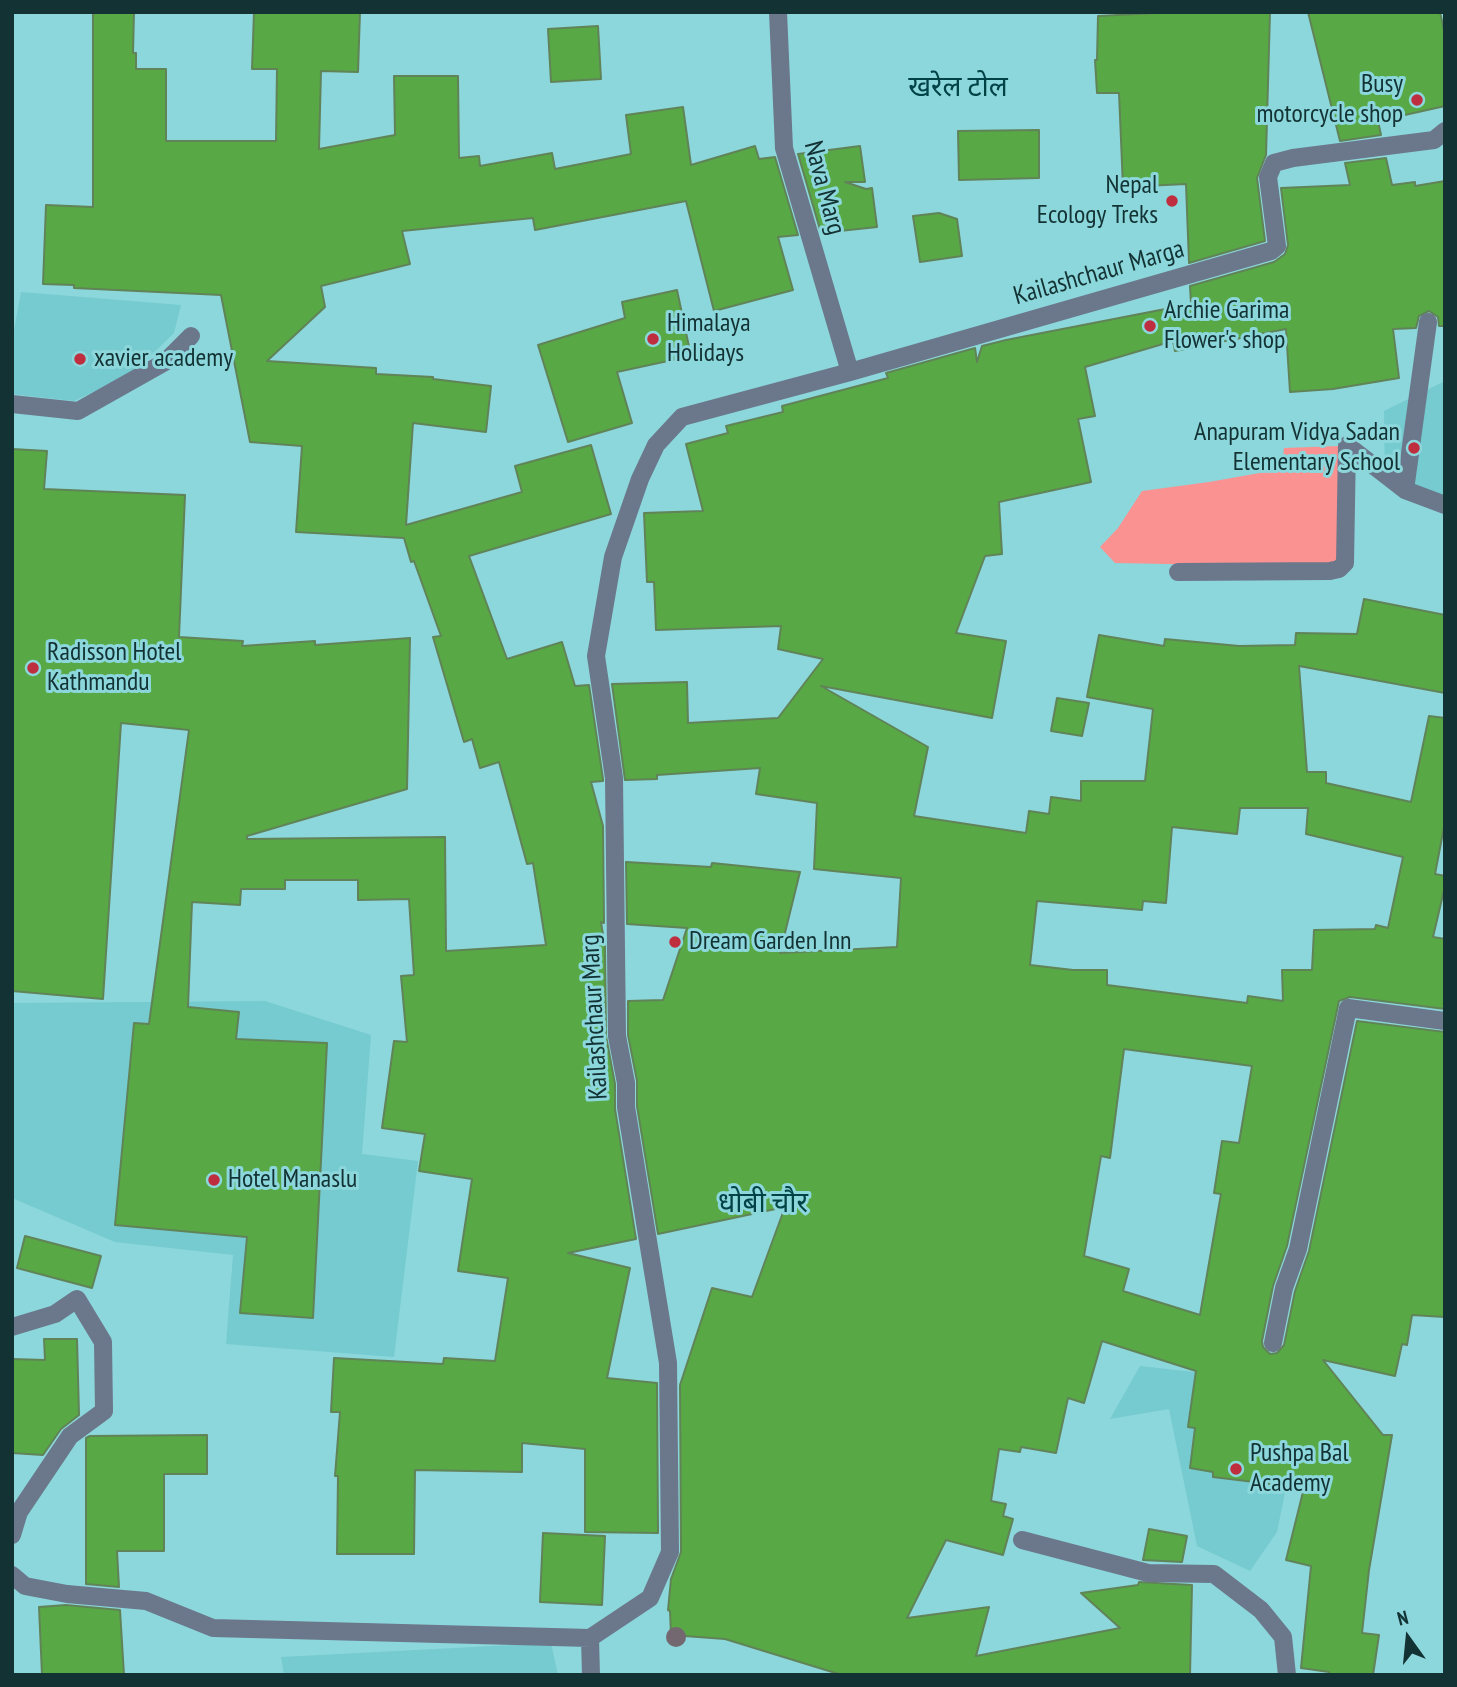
<!DOCTYPE html>
<html>
<head>
<meta charset="utf-8">
<style>
	body { margin:0 }
	#map { position:relative; width:1457px; height:1687px; overflow:hidden; background:#8cd7db; font-family:"PT Sans Narrow",sans-serif }
	canvas { display:block }
	.frame { position:absolute; inset:0; border:14px solid #133234; pointer-events:none }
	.north { position:absolute; left:1373px; top:1603px; width:70px; height:70px; -webkit-text-stroke:5px #8cd7db; paint-order:stroke; rotate:345deg; font-size:19px; font-weight:700; line-height:28px; text-align:center; color:#133234 }
	.north::after { content:''; display:block; margin:auto; width:24px; height:32px; background:#133234; clip-path:polygon(50% 0,100% 100%,50% 72%,0 100%) }
</style>
</head>
<body>
<div id="map">
<canvas width="1457" height="1687"></canvas>
<div class="frame"></div>
<div class="north">N</div>
</div>
<script>
const c = document.querySelector('canvas').getContext('2d');
c.lineJoin = 'round';
function fillPath(path, color) { c.fillStyle = color; c.fill(path, 'evenodd'); }
function strokePath(path, color, width, dash) { c.strokeStyle = color; c.lineWidth = width; c.lineCap = dash ? 'butt' : 'round'; c.setLineDash(dash || []); c.stroke(path); }
function label(font, color, halo, rows, align = 'center') {
  c.font = font + ' "PT Sans Narrow","Noto Sans Devanagari",sans-serif'; c.lineWidth = 6; c.setLineDash([]); c.textBaseline = 'middle'; c.strokeStyle = halo; c.fillStyle = color; for (const [text, x, y, turn = 0] of rows) {
    c.save(); c.translate(x, y); c.rotate((+turn || 0) * Math.PI / 180); c.textAlign = isNaN(turn) ? turn : align; if (halo) c.strokeText(text, 0, 0); c.fillText(text, 0, 0); c.restore();
  }
}
fillPath(new Path2D(`
	M21,292L181,305L174,333L131,375L74,401L12,394V342Z
	M1445,381V511L1385,485L1384,411Z
	M265,1001L371,1035L362,1154L418,1161L394,1357L226,1344L233,1255L115,1242L12,1198V1003Z
	M1140,1366L1194,1372L1239,1388L1298,1429L1277,1532L1250,1571L1197,1546L1169,1409L1110,1419Z
	M551,1643L558,1675H284L281,1657Z`), '#75cbcf');
fillPath(new Path2D(`
	M1338,446L1339,564L1328,567L1115,563L1100,547L1118,528L1142,491L1209,482L1282,469L1284,448Z`), '#fa9292');
const building = new Path2D(`
	M93,12H134L133,53H136V69H166V141H276L277,69H252L254,12H360L358,72L321,71L319,149L395,135L394,76H458L459,158L479,156L480,166L552,153L555,169L631,154L626,115L683,107L691,165L755,146L759,159L775,157L798,235L778,237L793,290L714,311L686,201L535,230L533,218L402,231L410,264L321,286L325,307L267,361L376,368V374L433,377V379L491,386L486,432L413,423L406,525L522,492L515,466L591,445L611,514L469,556L507,659L562,642L575,686L589,685L603,779V781L591,782L603,826L604,923L601,922L605,947L606,1036L615,1084V1109L636,1239L568,1253L630,1268L607,1378L657,1383L658,1533L585,1532V1449L522,1443V1472L415,1470L414,1554H337L338,1476H335L340,1412H331L334,1358L443,1364L444,1358L495,1361L508,1278L458,1271L472,1179L419,1171L425,1134L382,1128L394,1041L407,1042L401,976L414,975L409,899L358,900V880H285V889H241L240,905L192,902L188,1007L239,1012L236,1039L327,1043L313,1318L240,1313L247,1237L115,1225L134,1023L149,1024L189,730L121,723L103,999L12,991V449L47,451L44,489L185,495L179,637L243,641L242,646L315,641V645L410,638L407,789L247,836V839L445,837L446,951L546,945L533,863L527,864L499,762L480,768L472,739L464,742L433,637L441,636L414,561L411,562L404,538L296,532L302,446L250,442L221,295L74,288V285L43,284L46,205L93,207Z
	M1176,12H1270L1266,155L1257,178L1265,241L1189,263L1186,184L1123,187L1119,93H1097L1095,60H1097L1098,16Z
	M1308,12H1440L1445,35V106L1378,121L1381,135L1340,141Z
	M598,26L601,79L551,82L548,29Z
	M1039,130V178L959,180L958,131Z
	M860,146L865,182H845L866,189L872,188L877,227L821,233L798,154Z
	M1386,158L1392,185L1415,182V186L1445,181V326H1439L1438,317L1429,311L1419,316L1416,328L1393,329L1399,378L1333,389L1290,392L1286,329L1175,351L1173,341L1085,367L1095,416L1078,419L1091,482L999,502L1002,554L985,556L956,633L1006,641L992,718L821,686L928,747L914,816L1026,833L1029,811L1049,814L1051,797L1081,801V781H1145L1153,709L1087,697L1099,635L1164,646L1165,639L1239,646L1295,645L1296,633L1357,634L1364,599L1445,615V693L1299,666L1307,772H1326V783L1411,802L1429,716L1445,718V822L1435,874L1445,876V886L1433,937L1445,939V1009L1350,997L1339,1001L1287,1246L1273,1286L1262,1341L1263,1347L1270,1354L1277,1353L1284,1345L1295,1291L1309,1251L1357,1021L1445,1032V1317L1412,1315L1407,1345L1402,1344L1395,1376L1323,1360L1383,1435H1392L1369,1570L1362,1633L1379,1635L1373,1675H1329V1672L1301,1668L1311,1566L1286,1560L1304,1488L1213,1477V1472L1190,1468L1195,1428L1188,1427L1196,1371L1102,1341L1084,1403L1068,1398L1056,1453L1021,1447L1020,1452L999,1449L991,1501L1006,1504L1003,1516L1013,1519L1003,1555L946,1540L907,1618L989,1607L976,1656L1120,1628L1081,1593L1138,1585L1139,1582L1192,1585L1190,1675H842L725,1639L671,1635L670,1611L668,1610L671,1579L681,1552L680,1385L712,1288L752,1297L785,1207L658,1234L637,1106V1081L628,1035V1001L663,1000L687,928L627,924L626,862L711,867L712,863L800,872L780,953L897,947L901,878L814,869L817,803L756,794L760,768L657,775V779L625,780L612,684L687,682L688,723L778,718L823,659L778,649L781,626L656,630L654,582H647L644,513L703,511L686,444L728,433L726,426L783,412L782,406L888,378L886,373L975,348L977,362L982,346L1006,340L1191,304L1190,286L1274,262L1285,254L1288,245L1281,188L1350,185L1345,163ZM1240,808H1308L1306,834L1403,857L1388,928L1376,925L1375,929L1314,930L1312,970H1282L1283,1001L1248,996L1247,1003L1107,985V970H1073L1030,965L1037,901L1142,910L1143,901L1166,903L1172,827L1237,834ZM1124,1049L1252,1066L1239,1143L1222,1141L1214,1193L1221,1194L1200,1315L1123,1291L1129,1269L1084,1256L1101,1156L1110,1158Z
	M939,213L957,219L962,256L920,262L913,216Z
	M677,290L691,356L617,372L632,423L568,442L538,345L625,318L622,302Z
	M1057,698L1089,703L1082,736L1051,731Z
	M25,1236L101,1256L92,1288L17,1268Z
	M44,1339H77L79,1415L61,1429L43,1455L12,1453V1359L45,1360Z
	M207,1435V1474H164V1551H117L119,1587L86,1584V1438L90,1436Z
	M1149,1529L1187,1536L1182,1562L1143,1560Z
	M543,1533L605,1536L602,1605L540,1602Z
	M66,1605L120,1610L124,1675H42L39,1607Z`);
fillPath(building, '#58a945');
strokePath(building, '#608358', 2);
strokePath(new Path2D(`
	M778,12L784,148L850,372
	M12,404L78,411L165,362L191,336
	M1405,490L1428,322
	M1178,572L1330,571L1339,569L1345,563L1347,445L1405,490L1445,505
	M12,1327L55,1314L77,1299L103,1342L104,1411L70,1436L19,1512L12,1535
	M1273,1343L1284,1288L1298,1249L1348,1008L1445,1021
	M1022,1540L1148,1573L1214,1574L1261,1610L1283,1637L1287,1675
	M12,1575L25,1586L67,1594L146,1601L213,1628L590,1638
	M590,1638L650,1598L670,1552L668,1363L626,1107V1083L617,1036L614,778L596,656L613,557L640,479L656,445L682,417L850,372L1271,251L1277,246L1268,177L1274,163L1293,158L1434,140L1445,131
	M590,1638L591,1675`), '#6b778b', 18);
c.fillStyle = '#736870';
for (const [x, y] of [
	[676,1637]
]) { c.beginPath(); c.arc(x, y, 10, 0, 2 * Math.PI); c.fill(); }
for (const [x, y, r, color] of [
	[1417,100,7,"#bf2e3f"],
	[1172,201,7,"#bf2e3f"],
	[1150,326,7,"#bf2e3f"],
	[653,339,7,"#bf2e3f"],
	[80,359,7,"#bf2e3f"],
	[1414,448,7,"#bf2e3f"],
	[33,668,7,"#bf2e3f"],
	[675,942,7,"#bf2e3f"],
	[214,1180,7,"#bf2e3f"],
	[1236,1469,7,"#bf2e3f"]
]) { const dot = new Path2D(); dot.arc(x, y, r, 0, 2 * Math.PI); c.fillStyle = color; c.fill(dot); strokePath(dot, '#8cd7db', 2.5); }
label('26px', '#133234', '#8cd7db', [
	["Busy",1403,85,"right"],
	["motorcycle shop",1403,115,"right"],
	["Nepal",1158,186,"right"],
	["Ecology Treks",1158,216,"right"],
	["Archie Garima",1164,311],
	["Flower's shop",1164,341],
	["Himalaya",667,324],
	["Holidays",667,354],
	["xavier academy",94,359],
	["Anapuram Vidya Sadan",1400,433,"right"],
	["Elementary School",1400,463,"right"],
	["Radisson Hotel",47,653],
	["Kathmandu",47,683],
	["Dream Garden Inn",689,942],
	["Hotel Manaslu",228,1180],
	["Pushpa Bal",1250,1454],
	["Academy",1250,1484]
], 'left');
label('26px', '#133234', '#8cd7db', [
	["Nava Marg",824,188,75],
	["Kailashchaur Marga",1099,273,-16],
	["Kailashchaur Marg",595,1017,-93]
]);
label('28px', '#004245', '#8cd7db', [
	["खरेल टोल",958,88],
	["धोबी चौर",763,1204]
]);
</script>
</body>
</html>
